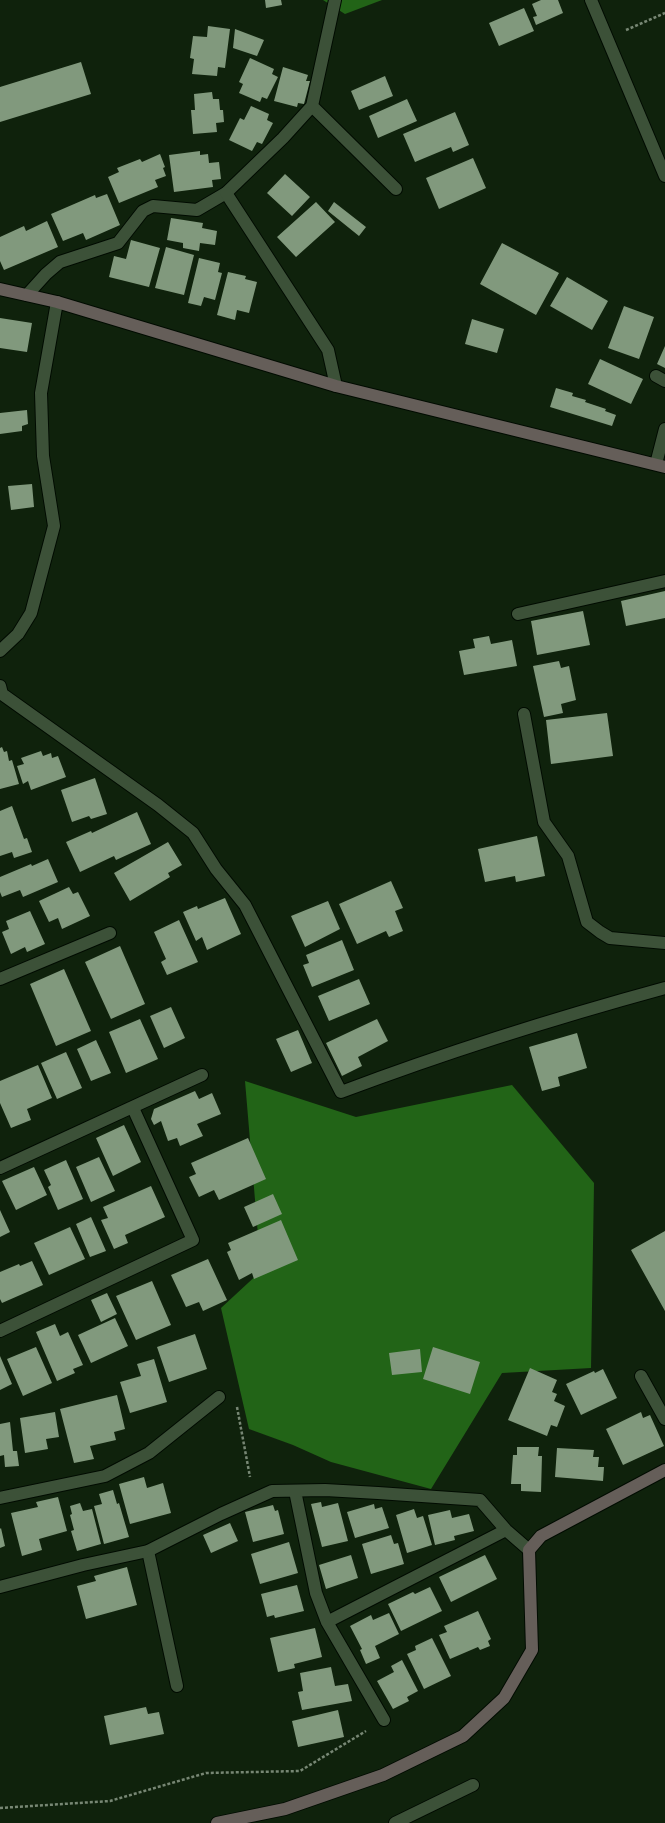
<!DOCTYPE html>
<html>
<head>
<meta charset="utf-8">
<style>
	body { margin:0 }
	canvas { display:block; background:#0f220c }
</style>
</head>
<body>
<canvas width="665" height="1823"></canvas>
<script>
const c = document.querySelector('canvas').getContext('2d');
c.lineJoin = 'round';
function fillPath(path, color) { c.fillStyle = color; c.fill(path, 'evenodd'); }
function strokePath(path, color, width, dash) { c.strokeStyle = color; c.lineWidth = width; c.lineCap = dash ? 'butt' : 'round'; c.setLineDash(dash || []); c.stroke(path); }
fillPath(new Path2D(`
	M323,0H382L345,14Z
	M245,1081L356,1117L512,1085L594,1183L591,1368L502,1373L431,1489L331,1462L293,1445L249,1429L221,1308L261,1271Z`), '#226417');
fillPath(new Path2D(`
	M265,0H281L282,5L266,8Z
	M541,0H558L563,13L536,25L533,17L537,16L532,4Z
	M524,8L534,31L499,46L489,23Z
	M208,26L230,29L225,68L218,67L217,76L192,74L194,59L190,58L193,36L207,37Z
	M235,29L264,40L257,56L233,48Z
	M250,58L274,69L272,74L278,77L267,99L262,97L260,102L239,93L243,84L239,82Z
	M81,62L91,94L0,122V87Z
	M283,67L308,75L306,81H310L304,104L298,103L297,107L274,101Z
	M385,76L393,96L359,110L351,91Z
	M212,92L213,99H219L220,110H223L224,122L216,123L217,132L193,134L191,110H195L194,94Z
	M407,99L417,121L378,138L369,116Z
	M251,106L269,114L267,120L273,123L262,144L257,142L252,151L229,140L240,118L244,120Z
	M455,112L469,145L453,152L451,147L415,162L403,134Z
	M200,151V155L208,154L209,163L219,162L221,179L212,180L213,187L174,192L169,155Z
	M160,154L165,167L163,168L166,176L155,180L158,187L119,203L108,177L119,172L117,168L140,159L142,162Z
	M473,158L486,188L439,209L426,178Z
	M285,174L310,197L292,216L267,193Z
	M107,194L120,225L86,240L83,233L63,241L51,214L95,195L96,198Z
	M316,202L335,222L296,257L277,237Z
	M334,202L366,227L359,236L328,211Z
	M171,218L203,223L202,228L217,231L215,245L200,243L199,251L183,248V243L167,240Z
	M47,221L58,247L4,270L0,261V237L24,226L26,231Z
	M131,240L160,248L149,287L109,277L114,256L126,259Z
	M502,243L559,273L536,315L480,284Z
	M166,247L194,255L184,295L155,288Z
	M199,258L220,263L218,272L222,273L215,300L204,297L201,306L188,303Z
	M228,272L246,276L245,279L257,282L249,313L237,310L235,320L217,315Z
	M567,277L608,301L592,330L550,306Z
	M624,306L654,317L639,359L608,348Z
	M0,318L32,323L27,352L0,348Z
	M472,319L504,329L497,353L465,344Z
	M665,346V368L657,364Z
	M600,359L643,379L631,404L588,384Z
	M556,388L573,393L572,396L586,400L585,402L606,409L605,411L616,415L612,426L550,407Z
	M27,410L28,424L22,426V431L0,434V413Z
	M32,484L34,507L11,510L8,486Z
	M665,591V618L626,626L621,601Z
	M583,611L590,645L537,655L531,621Z
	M489,636L491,644L512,640L517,666L464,675L459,651L475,648L473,639Z
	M559,661L561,668L569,666L576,700L561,704L563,713L544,717L533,666Z
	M607,713L613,756L551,764L546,720Z
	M2,747L4,752L7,751L9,761L12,760L19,784L0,789V748Z
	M41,751L43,756L51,753L52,758L58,756L66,777L31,790L28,781L23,784L17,766L24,764L21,758Z
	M95,778L107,814L91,819L89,816L72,822L61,790Z
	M12,806L24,839L27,838L32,852L14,858L12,852L0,856V811Z
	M137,812L151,844L116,860L114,856L80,872L66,842L91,831L92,833Z
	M537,836L545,876L516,882L515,876L485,882L478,849Z
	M168,842L182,865L168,873L170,877L130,901L114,873Z
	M48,859L58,882L23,897L20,890L2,897L0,892V877L31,864L32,866Z
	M391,881L403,908L395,911L403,931L389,937L386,931L357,944L339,904Z
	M69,887L73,894L78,892L90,916L62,929L58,918L49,922L39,901Z
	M225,898L241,934L207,950L202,937L196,941L183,912L197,906L198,909Z
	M328,901L340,929L305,947L291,916Z
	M30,911L45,944L27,952L25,947L11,954L2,932L9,929L6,921Z
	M179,920L198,962L167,975L161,962L166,959L154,932Z
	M342,940L354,970L312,987L303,965L309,963L306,955Z
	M120,946L145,1004L111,1019L85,962Z
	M64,969L91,1031L56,1046L30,984Z
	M359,979L370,1004L329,1021L318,996Z
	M171,1007L185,1038L164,1048L150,1016Z
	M140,1019L158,1059L126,1073L109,1032Z
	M377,1019L388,1041L358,1057L362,1066L342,1076L326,1043Z
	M298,1030L312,1063L291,1072L276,1039Z
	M577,1033L587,1068L558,1077L560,1086L542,1091L529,1047Z
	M96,1040L111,1073L91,1081L77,1049Z
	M66,1052L82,1088L57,1099L41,1063Z
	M38,1065L52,1098L27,1109L31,1120L11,1128L0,1103V1081Z
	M195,1091L199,1099L212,1093L221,1114L197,1124L203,1136L180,1146L177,1138L168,1141L161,1121L154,1125L151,1119L154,1109Z
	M124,1125L141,1162L113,1176L96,1138Z
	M248,1138L266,1179L219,1200L214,1190L199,1197L189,1177L196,1174L191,1163Z
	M99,1157L115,1191L91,1202L76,1167Z
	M66,1160L83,1199L58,1210L48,1187L51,1185L44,1170Z
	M34,1167L47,1195L16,1210L2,1181Z
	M151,1186L165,1217L125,1235L128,1243L114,1249L101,1220L108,1218L103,1207Z
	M273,1194L282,1214L253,1227L244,1207Z
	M0,1210L10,1232L0,1237Z
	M91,1217L106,1251L90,1257L76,1224Z
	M281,1220L298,1260L254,1279L252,1273L239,1280L227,1252L231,1250L228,1243Z
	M70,1227L85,1259L49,1275L34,1243Z
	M665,1231V1311L631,1250Z
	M208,1259L227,1300L203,1311L199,1302L186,1307L171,1275Z
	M32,1261L43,1285L2,1303L0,1299V1272L19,1264L20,1266Z
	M152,1281L171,1325L136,1340L116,1296Z
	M107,1293L117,1314L101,1322L91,1300Z
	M115,1318L128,1346L91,1363L78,1335Z
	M55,1324L60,1336L68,1332L83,1365L73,1369L75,1373L57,1381L36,1332Z
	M195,1334L207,1369L169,1382L157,1347Z
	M36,1347L52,1383L23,1396L7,1359Z
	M433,1347L480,1362L470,1394L423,1379Z
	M420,1349L422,1372L392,1375L389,1353Z
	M0,1356L12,1384L0,1390Z
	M154,1359L167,1402L130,1413L120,1382L141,1376L137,1364Z
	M530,1368L557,1380L552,1392L557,1394L554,1401L565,1406L557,1427L551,1425L547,1436L508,1420Z
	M603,1369L617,1398L581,1415L566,1384L594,1371L595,1373Z
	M117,1395L125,1429L114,1432L116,1440L90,1446L94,1459L74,1463L60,1409Z
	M55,1412L59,1437L46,1439L48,1449L25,1453L20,1418Z
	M641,1412L643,1418L650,1415L664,1446L623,1465L606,1429Z
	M10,1422L13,1451H17L19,1466L5,1467L4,1455L0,1456V1424Z
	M517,1447H539L538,1456H542L541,1492L521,1491V1484H511L513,1455H517Z
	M557,1448L594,1450L593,1457H599L598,1467H604L603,1481L555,1477Z
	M144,1477L147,1488L163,1483L171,1513L130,1524L119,1484Z
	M113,1490L117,1504L119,1503L129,1537L104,1544L94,1506L102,1504L99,1494Z
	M58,1497L67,1531L39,1539L42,1550L22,1556L11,1513L38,1507L36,1502Z
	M321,1502L322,1507L338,1503L348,1541L322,1547L311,1504Z
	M80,1503L83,1511L92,1509L101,1544L77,1551L71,1531L74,1530L70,1515L72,1514L70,1506Z
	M374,1504L375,1509L382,1507L389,1528L355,1538L347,1512Z
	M273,1505L275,1511L278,1510L284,1534L253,1542L245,1512Z
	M414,1509L417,1518L423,1516L432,1545L407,1553L396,1515Z
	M450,1510L452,1518L469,1514L474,1531L454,1536L455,1540L435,1545L428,1515Z
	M230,1523L238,1541L211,1553L203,1535Z
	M1,1528L5,1546L0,1548V1529Z
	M391,1535L394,1544L398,1543L404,1564L371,1574L362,1544Z
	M289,1542L298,1573L260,1584L251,1554Z
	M351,1555L358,1578L326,1589L319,1565Z
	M485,1555L497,1579L451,1602L439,1577Z
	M127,1567L137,1605L86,1619L77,1586L96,1581L94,1576Z
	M297,1585L304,1611L275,1618L274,1615L267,1617L261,1594Z
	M430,1587L442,1611L401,1631L388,1604L413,1592L415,1594Z
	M478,1611L491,1639L488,1641L490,1646L480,1650L478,1647L450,1659L439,1635L447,1632L444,1626Z
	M389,1613L399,1634L375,1646L380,1658L366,1664L360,1650L362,1649L350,1626L371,1615L373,1620Z
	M315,1628L322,1657L294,1664L295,1668L278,1672L270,1638Z
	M432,1638L451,1676L424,1689L407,1654L416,1650L415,1646Z
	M402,1660L418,1691L407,1697L409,1701L393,1709L377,1681L394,1672L391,1666Z
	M331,1667L335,1686L348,1684L352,1701L302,1710L298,1692L303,1691L300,1673Z
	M146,1707L148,1714L159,1712L164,1734L110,1745L104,1716Z
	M338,1710L344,1737L298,1747L292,1721Z`), '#81997d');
const lane = new Path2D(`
	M312,106L396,189
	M27,295L46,274L60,262L118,243L143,211L153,206L197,210L226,193L283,138L312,106L335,0
	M656,376L665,381
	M656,464L665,429
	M518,614L665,581
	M524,714L544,822L568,856L587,922L600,932L610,938L665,943
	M0,979L110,933
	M641,1376L665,1419
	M148,1551L177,1686
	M395,1823L473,1785`);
const street = new Path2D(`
	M591,0L665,176
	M226,193L328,350L336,386
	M0,651L18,634L31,613L54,526L43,456L41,393L57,302
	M0,686L2,694L158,805L193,833L216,869L245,905L341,1092C447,1052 555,1018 665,988
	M0,1168L202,1075
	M0,1331L193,1240L133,1108
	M295,1491L316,1593L327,1622L384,1720
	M0,1498L105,1476L149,1453L219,1397
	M0,1587L83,1565L148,1551L221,1514L272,1491L325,1490L378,1493L480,1500L506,1530L529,1550
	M327,1622L506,1530`);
const secondary = new Path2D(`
	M0,289L57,302L336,386L665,467
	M217,1823L285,1809L383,1775L463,1736L504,1698L532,1650L529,1550L541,1536L665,1470`);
strokePath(lane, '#000b00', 14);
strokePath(street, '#000b00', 14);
strokePath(secondary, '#000b00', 14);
strokePath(new Path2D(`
	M626,30L665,13
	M237,1407L250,1477
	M0,1808L110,1801L206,1773L300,1771L366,1731`), '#778774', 2.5, [3, 2]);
strokePath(lane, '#3c5138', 12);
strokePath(street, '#3c5138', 12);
strokePath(secondary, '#655e59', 12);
</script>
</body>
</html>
